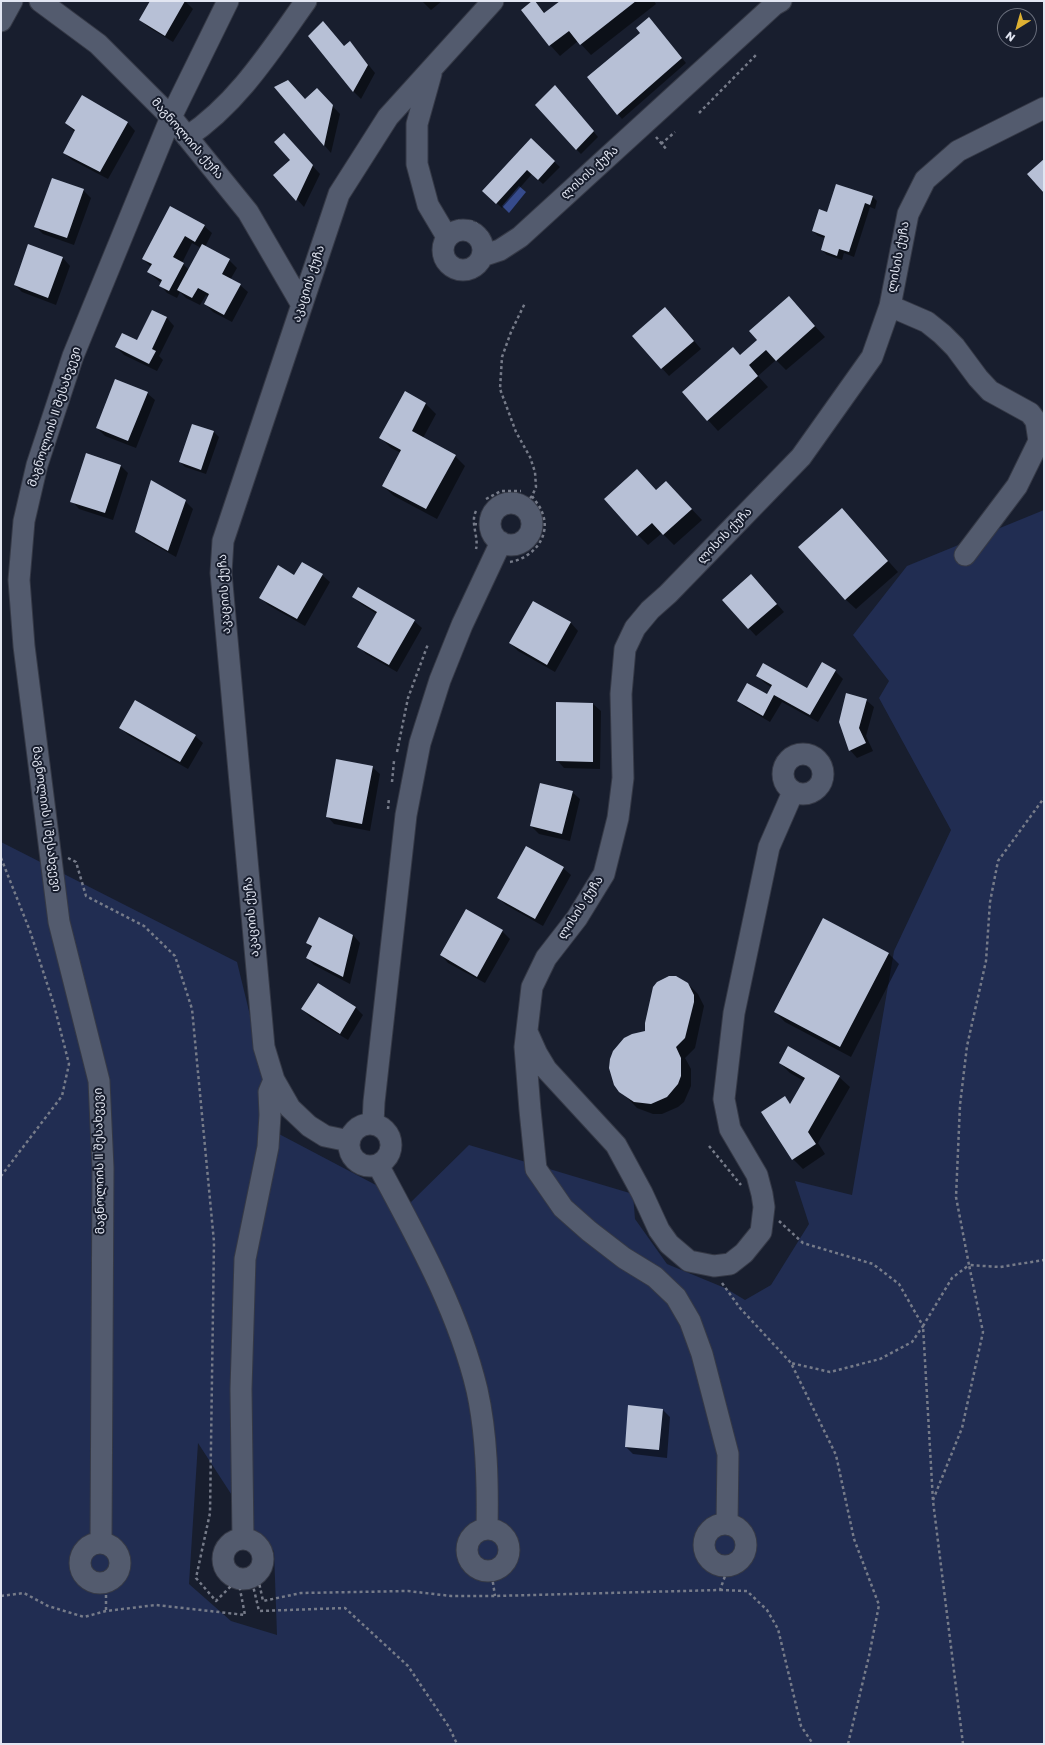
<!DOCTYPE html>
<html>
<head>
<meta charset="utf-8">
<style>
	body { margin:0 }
	#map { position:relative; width:1045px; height:1745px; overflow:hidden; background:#181e2e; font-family:Poppins,sans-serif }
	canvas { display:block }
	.frame { position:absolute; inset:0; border:2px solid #e2e6f2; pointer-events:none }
	.north { position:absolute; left:997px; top:8px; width:40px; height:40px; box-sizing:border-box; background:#181e2e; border:1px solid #696e7c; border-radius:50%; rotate:217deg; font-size:11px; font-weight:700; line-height:16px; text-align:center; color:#e2e6f2 }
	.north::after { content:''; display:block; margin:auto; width:14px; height:18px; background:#deb133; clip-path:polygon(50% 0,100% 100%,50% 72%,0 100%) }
</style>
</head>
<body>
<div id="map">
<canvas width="1045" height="1745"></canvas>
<div class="frame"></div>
<div class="north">N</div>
</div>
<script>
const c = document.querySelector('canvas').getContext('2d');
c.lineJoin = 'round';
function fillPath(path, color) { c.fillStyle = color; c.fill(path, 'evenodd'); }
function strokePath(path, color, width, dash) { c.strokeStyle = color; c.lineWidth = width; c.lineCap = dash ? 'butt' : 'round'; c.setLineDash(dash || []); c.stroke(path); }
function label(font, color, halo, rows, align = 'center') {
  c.font = font + ' Poppins,"Noto Sans Georgian",sans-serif'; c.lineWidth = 4; c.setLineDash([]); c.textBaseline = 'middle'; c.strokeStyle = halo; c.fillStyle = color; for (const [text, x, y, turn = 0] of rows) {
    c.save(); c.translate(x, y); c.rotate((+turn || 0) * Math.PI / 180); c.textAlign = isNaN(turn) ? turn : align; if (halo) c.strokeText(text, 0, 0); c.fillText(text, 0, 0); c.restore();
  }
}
fillPath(new Path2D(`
	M1044,510V1744H1V842L237,962L279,1134L410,1203L469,1145L633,1194L635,1219L667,1264L725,1288L745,1300L771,1285L809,1224L795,1181L852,1195L894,951L951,830L879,698L889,681L853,635L907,566ZM198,1443L261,1540L274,1551L277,1635L231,1621L189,1584Z`), '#212d52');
fillPath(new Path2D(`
	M519,186L526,192L509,213L502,206Z`), '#364b8c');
fillPath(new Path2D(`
	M151,1H185L193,9L173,42L148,27L140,20Z
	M422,1H442L431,10Z
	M534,1L546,14L562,1H654L656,4L591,55L578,41L560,56L550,45Z
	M649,18L686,63L622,119L618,114L641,34Z
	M350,42L375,73L361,99L353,91L344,47Z
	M275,88L305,100L317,90L340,114L331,153Z
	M560,91L598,137L581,154L576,149Z
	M83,96L128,123L135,131L108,179L72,160L64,153L75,132L66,123Z
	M531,140L560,167L543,184L532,174L502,208L489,196Z
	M291,142L320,174L304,207L275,175L292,160Z
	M83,190L91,198L74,245L43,234L36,227Z
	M872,196L877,201L875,209L870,207L854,257L844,253L842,260L827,255L822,250L825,238L818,236L813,231L828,213Z
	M171,208L204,226L212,233L205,247L229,260L237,268L230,280L240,285L248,292L232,322L213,312L205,304L209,297L206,295L200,305L186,298L180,292L177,298L167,293L160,285L161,283L148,272L151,267L143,259ZM192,243L201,248L189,270L182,263Z
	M63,258L70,266L56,305L22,292L15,285Z
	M789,298L825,337L786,370L776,360L758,376L768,387L718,431L708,420L758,340Z
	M153,311L167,318L174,326L159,356L163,360L157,371L124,355L116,347L137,342Z
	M673,316L701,349L669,376L633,336Z
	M147,393L155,400L136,448L105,436L97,428Z
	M405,393L426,404L436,414L423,438L455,456L465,466L437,519L394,496L383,486L401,453L391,448L381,438Z
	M192,425L214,432L219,437L206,474L185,467L180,462Z
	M87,454L121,466L128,473L113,520L79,509L72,501Z
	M666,482L702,520L674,545L662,533L648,545L638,535L657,491Z
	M185,501L193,509L176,557L144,539L136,531Z
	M852,520L898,572L856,609L845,599Z
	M322,575L330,582L305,626L268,605L260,597L295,576Z
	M759,583L784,612L756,636L723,600Z
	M353,597L414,621L422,628L397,672L366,654L359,646L377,614L361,604Z
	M533,602L571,623L578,631L555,672L518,651L510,643Z
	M835,671L843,679L818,722L782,702L770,722L746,708L738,701L768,696L772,688L765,683L757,676L808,689Z
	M866,700L874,707L866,736L873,751L857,758L850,750Z
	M593,704L601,711L600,769L564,768L557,760Z
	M120,727L195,736L203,743L188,769L128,735Z
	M372,767L380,774L370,831L334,824L327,816Z
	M572,792L580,799L570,841L539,834L531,826Z
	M563,868L571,875L543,926L506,905L498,898Z
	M466,910L502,931L510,939L485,983L448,963L441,955Z
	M823,920L889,954L899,964L851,1057L785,1022L775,1012Z
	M353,935L360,943L350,984L314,965L307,958L312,948L307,943Z
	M318,984L356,1008L363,1015L348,1040L310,1017L302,1009Z
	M688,984L698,994L704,1006L695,1048L685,1058L691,1069V1086L684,1102L678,1107L662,1114H653L637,1108L615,1085L646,1032Z
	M780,1063L839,1077L850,1087L818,1143L825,1154L803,1169L793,1159L784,1098L791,1104L804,1081L790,1073Z
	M663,1410L670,1417L667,1458L633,1454L626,1447Z`), '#0007');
fillPath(new Path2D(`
	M150,1H185L165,36L139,20Z
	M532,1H535L544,13L560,1H636L580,45L569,31L549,46L521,10Z
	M649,17L682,58L617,115L587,77L640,33L636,28Z
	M323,21L344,46L350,41L368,65L353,92L308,36Z
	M288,80L305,99L317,88L333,105L324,146L274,87Z
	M555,85L594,131L576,150L535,105Z
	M82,95L128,122L100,172L63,153L75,130L65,123Z
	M284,133L313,165L296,201L273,175L290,160L274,142Z
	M531,138L555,161L538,180L527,170L496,204L482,191Z
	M1044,159V193L1027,174Z
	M52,178L84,189L67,238L34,227Z
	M836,184L873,196L870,205L865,203L849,252L839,249L837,256L821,250L825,236L812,231L819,209L827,212Z
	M170,206L205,225L195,242L185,236L173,257L184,263L169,291L159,286L162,280L147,272L152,264L142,259Z
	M28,244L63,257L48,298L14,285Z
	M202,244L230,259L222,274L241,284L224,315L204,304L209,294L198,288L192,298L177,290Z
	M789,296L815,326L776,361L766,350L749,365L758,376L707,421L682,392L733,347L740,355L757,340L749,331Z
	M665,307L694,341L661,369L632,336Z
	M152,310L167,317L152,349L156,351L149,364L115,347L122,333L137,340Z
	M115,379L148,392L128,441L96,428Z
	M405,391L426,403L412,431L456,455L426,509L382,486L401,450L379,438Z
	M192,424L214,431L201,470L179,462Z
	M86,453L121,465L105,513L70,502Z
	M637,469L656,490L666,481L692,509L663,535L652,523L637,536L604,499Z
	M151,480L186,500L168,551L135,532Z
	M842,508L888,561L845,600L798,547Z
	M302,562L323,574L297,619L259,598L278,565L294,575Z
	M751,574L777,604L748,629L722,600Z
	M358,587L415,620L389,665L357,647L377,612L352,597Z
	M533,601L571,622L547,665L509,643Z
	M822,662L836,670L810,715L774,695L763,716L737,701L747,683L767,694L772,685L756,676L763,663L807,688Z
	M846,693L867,699L859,728L866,743L849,751L839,722Z
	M135,700L196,735L180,762L119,728Z
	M556,702L593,703V762L556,761Z
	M336,759L373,766L362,824L326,817Z
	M540,783L573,791L562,834L530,826Z
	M526,846L564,867L535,919L497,898Z
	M466,909L503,930L477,977L440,955Z
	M319,917L353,935L343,977L306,958L312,946L306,943Z
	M823,918L889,953L840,1047L774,1012Z
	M669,976H676L688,983L694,995V1002L685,1038L676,1047L681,1058V1076L678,1084L667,1097L651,1104L634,1102L619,1092L614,1085L609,1068L610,1059L613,1051L624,1038L632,1034L645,1031V1023L653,987L657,982Z
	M318,983L356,1007L340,1034L301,1009Z
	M788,1046L840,1076L808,1132L816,1144L792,1160L761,1112L785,1096L790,1104L805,1078L779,1063Z
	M628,1405L663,1409L659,1450L625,1447Z`), '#b7c0d6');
const minor = new Path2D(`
	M40,1L98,44L171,117L248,212L302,305
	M1,21L12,1
	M431,74L417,124V164L428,205L447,237
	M187,137C238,103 271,50 306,1
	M443 250a20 20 0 1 1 40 0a20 20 0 1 1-40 0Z
	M482,256L500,250L520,237L774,5L781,1
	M890,306L927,322L942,334L955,347L978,378L990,391L1030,413L1036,421L1039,441L1017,486L965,555
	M490 524a21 21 0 1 1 42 0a21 21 0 1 1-42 0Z
	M783 774a20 20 0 1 1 40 0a20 20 0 1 1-40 0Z
	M528,1034L537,1054L546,1069L616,1145L642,1193L659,1230L669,1244L689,1261L714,1266L730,1264L744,1253L761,1232L764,1207L762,1194L757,1175L730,1129L724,1099L734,1013L769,847L793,792
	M373,1124L374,1102L406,815L420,743L440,680L462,625L501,542
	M349 1145a21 21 0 1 1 42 0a21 21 0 1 1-42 0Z
	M349,1141L325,1136L309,1126L290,1108L274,1080L264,1047L221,573L223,541L339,194L388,117L493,1
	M378,1165C416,1236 458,1310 477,1390C487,1435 488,1482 487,1529
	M727,1524L728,1454L702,1354L690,1321L676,1297L655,1277L624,1258L589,1231L563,1208L536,1169L530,1110L525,1047L532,987L546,958L577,918L604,874L618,818L623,778L621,694L625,649L635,628L650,610L668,594L801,457L872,357L890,306L908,214L925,180L958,151L1044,108
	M704 1545a21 21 0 1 1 42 0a21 21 0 1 1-42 0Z
	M467 1550a21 21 0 1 1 42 0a21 21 0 1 1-42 0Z
	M243,1538L241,1389L245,1259L268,1147L270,1115L269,1092L274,1080
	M223 1559a20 20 0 1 1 40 0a20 20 0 1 1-40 0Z
	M101,1543L103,1168L99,1081L59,922L24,646L19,580L24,521L37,465L73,356L171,117L228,1
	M80 1563a20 20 0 1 1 40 0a20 20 0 1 1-40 0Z`);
strokePath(minor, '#353946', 23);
strokePath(new Path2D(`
	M699,113L756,55
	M656,137L667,150
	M661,144L675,132
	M458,221L474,222L489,235
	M486,499L501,491H521
	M522,507L532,496L536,487L535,472L530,457L516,432L500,389L502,357L511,332L525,303
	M476,511C470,523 479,537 476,549
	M474,524L484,525
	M510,562C533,558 552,536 542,512C540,506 535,501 532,496
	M397,752L408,698L428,644
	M392,782L394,761
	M388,809L389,798
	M1,858L30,931L54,1005L69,1064L62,1096L1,1176
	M68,858L76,862L86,896L144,926L175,956L192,1009L214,1242L210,1513L196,1578L216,1601L238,1579
	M709,1146L741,1185
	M779,1221L803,1243L873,1264L899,1284L923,1326L912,1342L880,1359L830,1372L791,1363
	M722,1283L740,1308L791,1363L836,1455L854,1539L879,1605L869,1656L848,1744
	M933,1500L962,1428L983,1332L969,1265L1000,1267L1044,1260
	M491,1570L495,1596
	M257,1573L263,1601L301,1593L408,1591L451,1596H495L720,1590L729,1565
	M251,1577L259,1611L345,1608L408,1666L449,1727L457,1744
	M106,1583V1611
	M720,1590L747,1591L767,1610L778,1629L801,1726L813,1744
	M1,1596L24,1593L48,1606L84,1617L106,1611L156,1605L245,1615L238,1579
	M963,1744L933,1501L923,1326L952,1278L969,1265L956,1197L960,1105L967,1046L986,961L990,902L998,861L1044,798`), '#767b89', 2.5, [3, 3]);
strokePath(minor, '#535b6e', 21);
label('12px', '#e2e6f2', '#181e2e', [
	["მაგნოლიის ქუჩა",187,139,49],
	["ლისის ქუჩა",590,173,-42],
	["ლისის ქუჩა",899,257,-79],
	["აკაციის ქუჩა",309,284,-72],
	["მაგნოლიის II შესახვევი",55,417,-72],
	["ლისის ქუჩა",725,536,-46],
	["აკაციის ქუჩა",225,594,-93],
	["მაგნოლიის II შესახვევი",46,819,82],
	["ლისის ქუჩა",581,908,-57],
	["აკაციის ქუჩა",252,917,-95],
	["მაგნოლიის II შესახვევი",100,1161,-91]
]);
</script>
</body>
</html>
